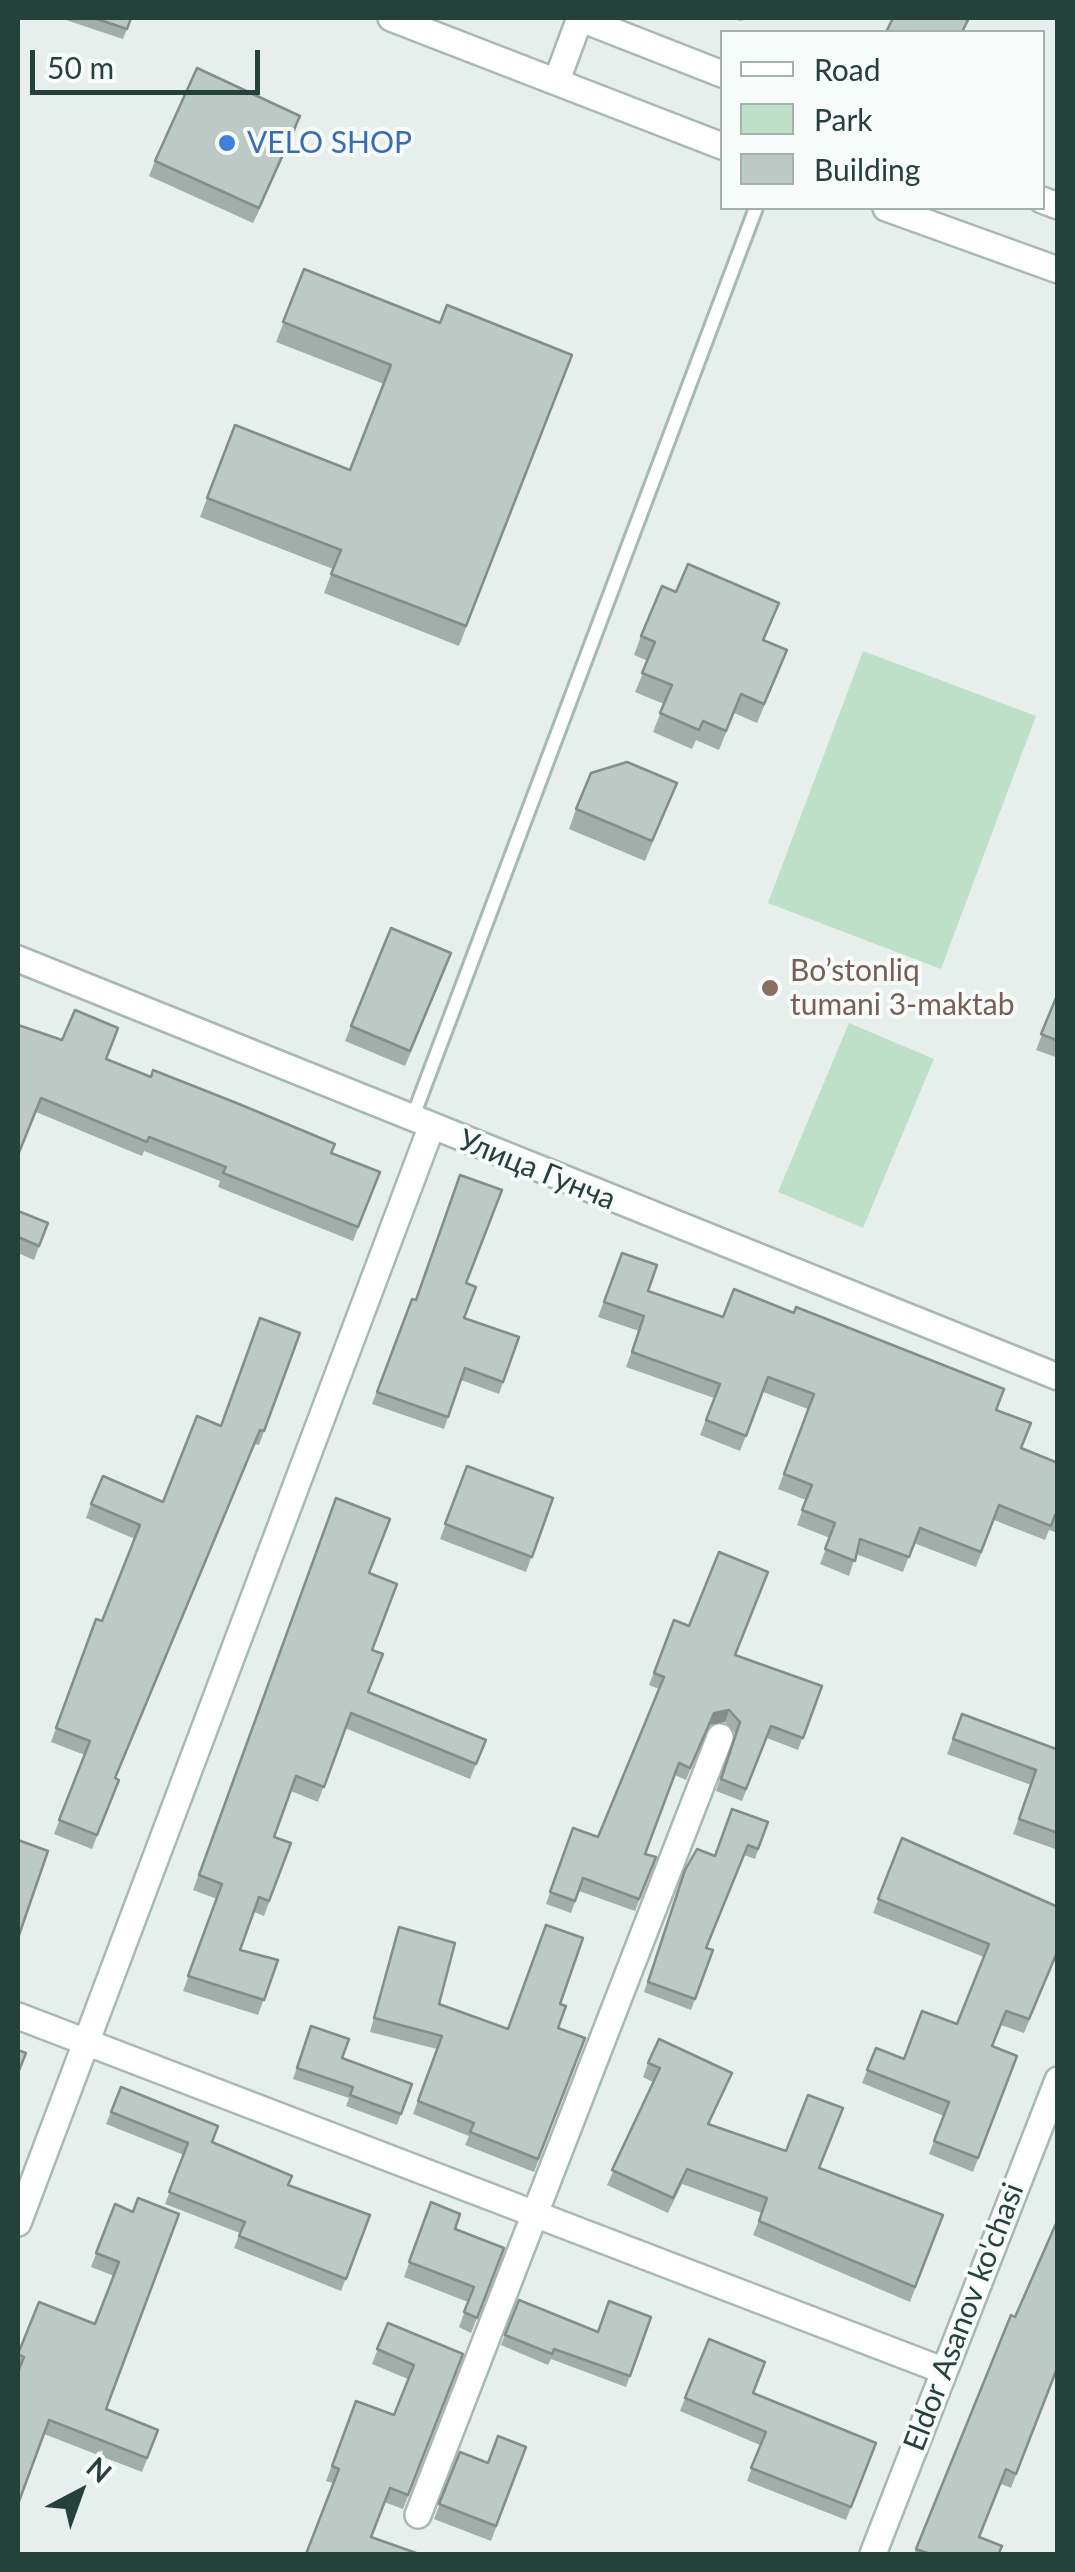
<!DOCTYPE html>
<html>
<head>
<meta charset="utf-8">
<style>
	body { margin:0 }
	#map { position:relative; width:1075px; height:2572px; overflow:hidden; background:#e6efeb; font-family:Lato,sans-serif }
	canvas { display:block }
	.frame { position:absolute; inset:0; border:20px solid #24423a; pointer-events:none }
	.legend { position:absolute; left:720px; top:30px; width:325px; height:180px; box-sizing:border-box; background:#f7fbf9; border:2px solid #a3b1ad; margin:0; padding:12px 18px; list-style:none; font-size:30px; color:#24423a }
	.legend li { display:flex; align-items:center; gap:20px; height:50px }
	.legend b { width:50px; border:2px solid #a3b1ad }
	.north { position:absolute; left:30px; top:2442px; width:100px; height:100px; -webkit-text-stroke:8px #f7fbf9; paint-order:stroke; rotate:41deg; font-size:28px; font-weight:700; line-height:40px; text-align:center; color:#24423a }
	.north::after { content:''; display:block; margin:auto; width:35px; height:45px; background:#24423a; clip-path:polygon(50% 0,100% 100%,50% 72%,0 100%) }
	.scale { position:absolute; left:30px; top:50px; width:230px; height:45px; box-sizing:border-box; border:5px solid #24423a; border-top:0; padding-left:12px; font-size:30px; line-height:35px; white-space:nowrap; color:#24423a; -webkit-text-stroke:8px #f7fbf9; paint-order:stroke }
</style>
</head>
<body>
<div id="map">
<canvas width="1075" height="2572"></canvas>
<div class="frame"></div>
<ul class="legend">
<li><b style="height:12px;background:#fff"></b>Road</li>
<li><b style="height:28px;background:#bfe0c8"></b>Park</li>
<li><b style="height:28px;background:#bbcac4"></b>Building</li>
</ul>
<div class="north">N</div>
<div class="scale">50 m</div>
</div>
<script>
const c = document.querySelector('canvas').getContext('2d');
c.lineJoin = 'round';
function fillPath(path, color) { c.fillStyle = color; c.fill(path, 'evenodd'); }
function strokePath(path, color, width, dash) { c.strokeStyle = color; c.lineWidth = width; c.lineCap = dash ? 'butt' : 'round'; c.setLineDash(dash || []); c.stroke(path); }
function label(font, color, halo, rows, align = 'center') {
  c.font = font + ' Lato,sans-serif'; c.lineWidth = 8; c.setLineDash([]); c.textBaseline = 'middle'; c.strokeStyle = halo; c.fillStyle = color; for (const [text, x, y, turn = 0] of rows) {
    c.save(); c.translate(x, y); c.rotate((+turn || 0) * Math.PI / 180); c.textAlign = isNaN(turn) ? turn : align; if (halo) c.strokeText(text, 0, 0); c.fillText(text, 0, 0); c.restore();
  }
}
fillPath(new Path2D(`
	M863,651L1036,716L941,969L768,903Z
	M849,1023L934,1059L863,1228L778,1192Z`), '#bfe0c8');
const service = new Path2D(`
	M412,1119L756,208`);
const minor = new Path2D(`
	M391,18L722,146
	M579,18L722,74
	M557,80L580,18
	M1042,200L1058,206
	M886,208L1058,270
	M18,959L1058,1377
	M18,2016L942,2370
	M18,2223L431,1128
	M418,2515L720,1737
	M873,2554L1058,2080`);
strokePath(service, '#a8b8b2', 18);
strokePath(minor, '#a8b8b2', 30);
strokePath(new Path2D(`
	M738,18H744`), '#86b3a5', 5, [5, 8]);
strokePath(service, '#fff', 12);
strokePath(minor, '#fff', 25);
fillPath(new Path2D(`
	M60,18H131L123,39Z
	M295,131L253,223L149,176L155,161Z
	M304,269L440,323L572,355L459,646L324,593L333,569L200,517L235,425L350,470L384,384L276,342Z
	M676,592L772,622L764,641L780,669L757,723L734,713L719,750L696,740L692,749L653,732L664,704L635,692L648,661L634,655L641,636Z
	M677,783L645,861L569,829L576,809Z
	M446,968L405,1066L345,1041L351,1026Z
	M1058,993V1058L1036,1050Z
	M18,1025L106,1059L380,1172L353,1241L218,1187L220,1181L144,1151L142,1156L36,1112Z
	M18,1211L48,1223L34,1260L18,1253Z
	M622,1253L648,1291L996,1410L1021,1448L1058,1463V1533L1049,1530L1045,1540L994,1520L976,1567L914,1543L903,1572L856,1554L849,1576L820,1564L830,1538L797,1525L806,1500L778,1489L808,1409L763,1392L740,1451L700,1435L714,1398L626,1367L639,1331L598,1317Z
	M467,1283L465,1318L519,1337L499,1394L461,1380L444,1429L372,1404L412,1299L416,1300Z
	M300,1333L259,1445L255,1444L116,1778L119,1780L92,1849L54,1834L85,1755L51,1742L96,1619L102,1621L135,1539L86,1518L91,1504L163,1502L221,1426Z
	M467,1466L553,1498L526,1572L440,1539Z
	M336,1498L369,1573L372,1650L368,1693L486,1740L470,1779L345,1728L318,1802L291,1791L274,1837L291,1843L264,1916L254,1912L240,1950L278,1960L258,2015L183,1991L217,1899L193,1890Z
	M674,1620L735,1655L822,1686L798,1750L767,1738L742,1801L716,1791L736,1734L725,1722L709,1725L686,1780L675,1775L645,1854L656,1857L635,1911L579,1891L571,1913L546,1904L573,1828L598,1837L659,1689L649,1685Z
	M962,1714L1056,1749L1058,1745V1850L1013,1834L1031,1785L947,1754Z
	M768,1822L755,1859L744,1855L707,1948L713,1950L691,2010L644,1992L685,1870L715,1856Z
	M902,1838L1058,1952L1024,2033L1001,2025L993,2046L1017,2056L973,2172L929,2154L944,2116L862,2083L876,2048L904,2059L957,2024L984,1957L873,1913Z
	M399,1927L439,2004L508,2029L560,2004L558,2028L585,2038L534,2172L465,2145L469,2136L413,2114L437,2049L370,2032Z
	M311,2026L342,2058L412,2084L397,2125L346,2106L349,2098L293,2079Z
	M648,2063L726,2087L709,2124L943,2215L910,2302L753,2235L762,2213L682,2184L668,2213L607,2185L653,2082L643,2077Z
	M121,2087L212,2143L288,2185L370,2215L341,2291L234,2248L240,2233L165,2204L184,2155L106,2124Z
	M431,2202L455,2229L504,2248L471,2333L459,2327L468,2302L404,2277Z
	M115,2204L133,2212L106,2409L158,2430L142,2472L44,2434L18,2370V2356L39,2302L95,2324L114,2276L91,2267Z
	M1058,2219V2375L1055,2374L1011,2488L1001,2484L979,2537L1002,2554H914L1011,2315L1015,2317Z
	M519,2300L598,2332L651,2317L626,2387L551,2359L548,2365L501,2345Z
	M388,2323L463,2354L403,2509L384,2502L306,2554L333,2483L326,2481L356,2401L394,2415L408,2379L372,2364Z
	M709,2339L753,2393L876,2443L846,2520L747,2481L760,2445L680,2411Z
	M526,2447L491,2541L434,2519L460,2452L488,2463Z`), '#a1aea9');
fillPath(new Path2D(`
	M300,116L295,131L253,223L259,208Z
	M729,1710L725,1722L709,1725L686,1780L714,1713Z`), '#838d89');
const building = new Path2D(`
	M94,18H131L127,29Z
	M893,18H962L968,20L962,32H886Z
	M197,68L300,116L259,208L155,161Z
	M304,269L440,323L447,305L572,355L466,626L331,574L341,550L207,498L235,425L350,470L391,365L283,322Z
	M688,564L779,603L763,640L787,650L764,704L741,694L726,731L703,721L699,730L660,713L672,685L642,673L655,642L641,636L662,586L676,592Z
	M627,762L677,783L652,841L576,809L591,773Z
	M391,928L451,953L410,1051L351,1026Z
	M1058,993V1041L1041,1034Z
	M75,1010L118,1028L106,1059L151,1077L153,1070L239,1104L335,1144L331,1153L380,1172L358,1227L223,1173L226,1167L149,1137L147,1142L41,1098L18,1155V1025L62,1040Z
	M460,1175L502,1190L466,1283L476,1287L464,1318L519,1337L503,1382L465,1368L448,1417L377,1392L412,1299L416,1300Z
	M18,1211L48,1223L39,1246L18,1237Z
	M622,1253L657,1265L648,1291L723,1317L734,1289L794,1313L796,1307L1004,1389L996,1410L1031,1423L1021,1448L1058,1463V1516L1055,1515L1051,1526L999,1505L981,1552L920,1528L909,1557L860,1539L855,1561L825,1549L835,1523L802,1510L812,1485L784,1474L814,1394L768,1377L746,1436L706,1420L720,1384L632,1352L644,1316L604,1302Z
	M260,1318L300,1333L264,1431L260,1430L115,1778L119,1780L97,1835L59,1820L90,1741L56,1728L96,1619L102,1621L140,1525L91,1504L103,1476L163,1502L197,1416L221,1426Z
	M467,1466L553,1498L532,1557L445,1524Z
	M336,1498L390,1519L369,1573L397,1584L372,1650L383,1654L368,1692L486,1740L476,1764L351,1713L324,1787L296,1776L274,1837L291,1843L269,1901L259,1897L240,1950L278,1960L264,2000L188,1976L222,1884L199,1875Z
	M719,1552L768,1572L735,1655L822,1686L803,1738L771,1726L746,1789L721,1779L740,1722L729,1710L714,1713L690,1768L679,1763L645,1854L656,1857L639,1899L583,1878L575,1901L550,1892L573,1828L598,1837L664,1677L654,1673L674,1620L689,1626Z
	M962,1714L1056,1749L1058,1745V1833L1019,1819L1036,1770L953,1739Z
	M732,1809L768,1822L758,1849L748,1845L706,1948L713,1950L695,1999L648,1982L685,1870L697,1849L715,1856Z
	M902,1838L1058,1907V1950L1029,2019L1006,2011L992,2046L1017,2056L978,2158L934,2141L949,2102L867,2070L876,2048L904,2059L922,2011L957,2024L989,1944L878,1899Z
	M18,1840L48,1851L18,1938Z
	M546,1925L583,1938L560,2004L566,2006L558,2028L585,2038L538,2159L470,2132L474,2123L418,2101L442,2036L374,2018L399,1927L455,1943L439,2004L508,2029Z
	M311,2026L349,2039L342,2058L412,2084L401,2114L350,2095L353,2087L297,2068Z
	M659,2039L732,2073L708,2124L786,2151L808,2095L843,2108L819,2168L943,2215L915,2287L759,2221L767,2198L687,2169L673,2198L612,2170L660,2068L648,2063Z
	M18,2050L26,2053L18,2073Z
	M121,2087L218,2126L212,2142L292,2176L288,2185L370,2215L346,2279L239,2236L245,2222L169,2192L188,2143L111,2112Z
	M138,2198L179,2214L106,2409L158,2430L147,2458L49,2420L18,2504V2372L24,2357L18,2354L39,2302L95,2324L119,2262L96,2253L115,2204L133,2212Z
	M431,2202L460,2214L455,2229L504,2248L477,2318L464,2312L474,2287L409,2262Z
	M1058,2219V2366L1016,2474L1006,2469L979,2537L1002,2546L999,2553L1002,2554H930L916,2549L1011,2315L1015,2317Z
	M519,2300L598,2332L609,2301L651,2317L630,2376L554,2349L552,2354L505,2335Z
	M388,2323L463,2354L408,2495L390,2488L371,2537L419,2554H306L339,2469L332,2466L356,2401L394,2415L414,2365L377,2349Z
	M709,2339L765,2362L753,2393L876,2443L851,2507L751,2468L766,2432L685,2398Z
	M498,2436L526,2447L496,2526L439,2504L460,2452L488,2463Z`);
fillPath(building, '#bbcac4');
strokePath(building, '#838d89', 2.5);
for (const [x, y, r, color] of [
	[227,143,10,"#3f7fe0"],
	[770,988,10,"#8d6e63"]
]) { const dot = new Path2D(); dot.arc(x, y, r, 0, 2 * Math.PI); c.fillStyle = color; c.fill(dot); strokePath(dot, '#f7fbf9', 4); }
label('30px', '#366cbe', '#f7fbf9', [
	["VELO SHOP",247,143]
], 'left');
label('30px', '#785e54', '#f7fbf9', [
	["Bo’stonliq",790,971],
	["tumani 3-maktab",790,1005]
], 'left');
label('30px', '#24423a', '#f7fbf9', [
	["Улица Гунча",537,1170,22],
	["Eldor Asanov ko'chasi",964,2317,-69]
]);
</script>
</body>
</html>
